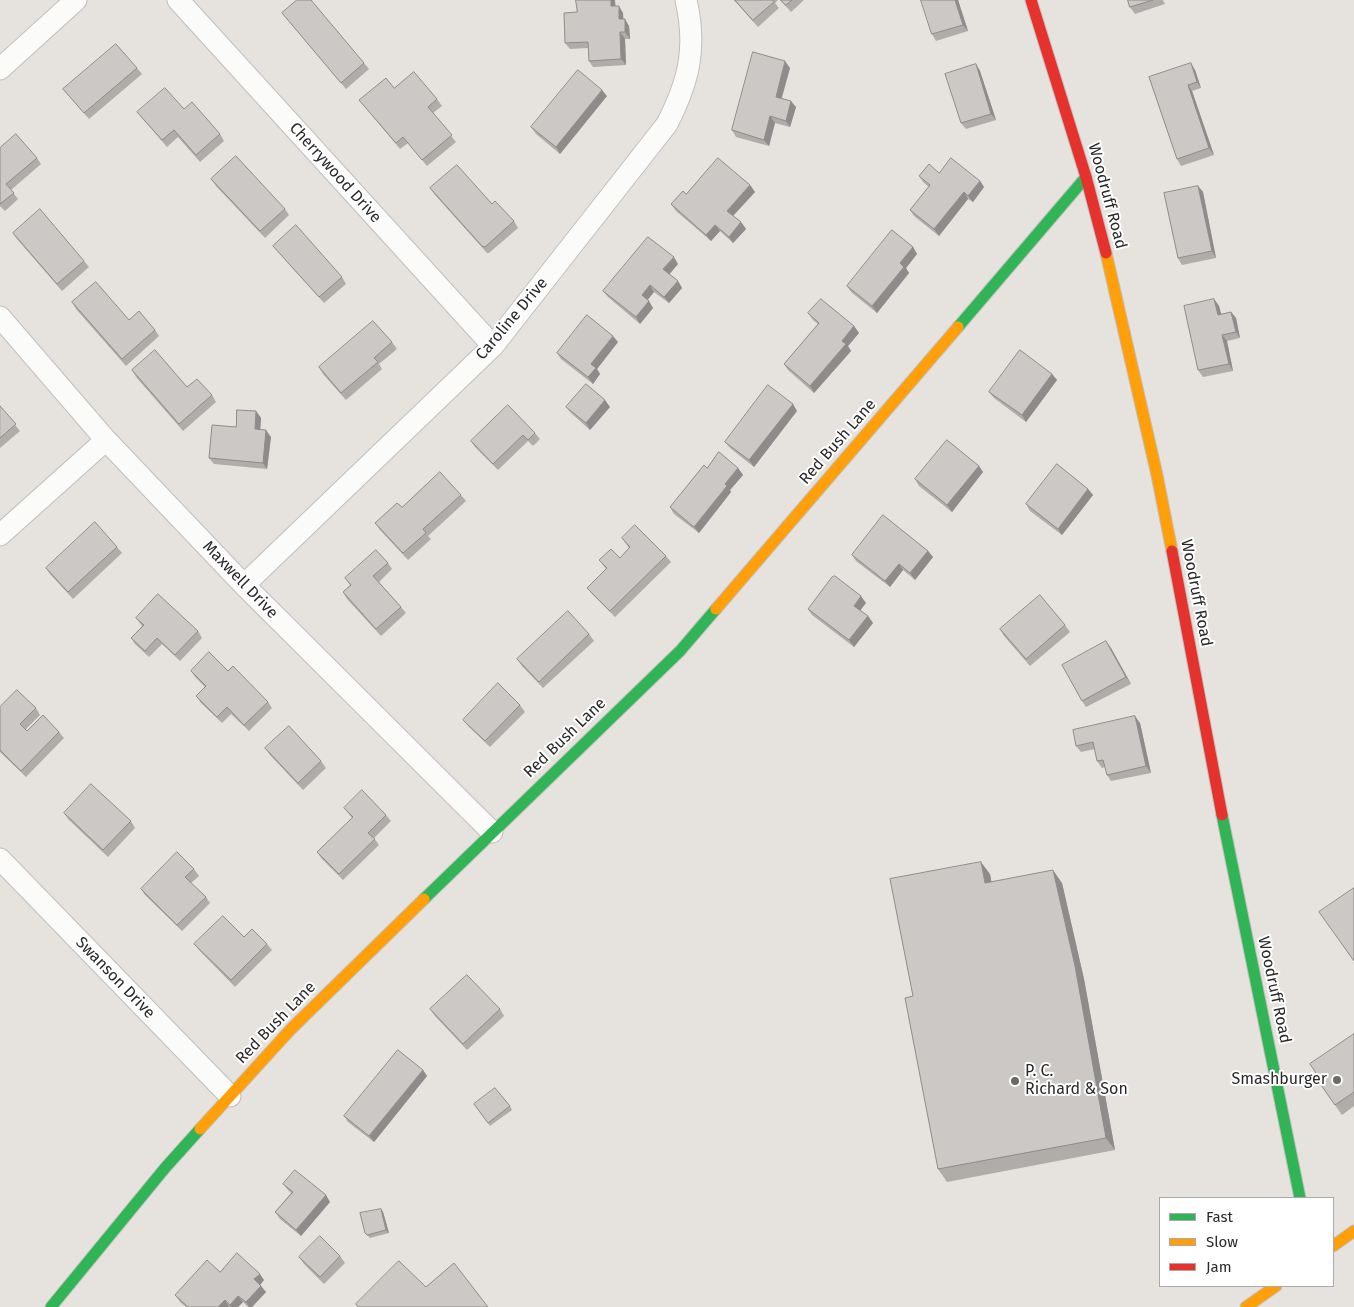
<!DOCTYPE html>
<html>
<head>
<meta charset="utf-8">
<style>
	body { margin:0 }
	#map { position:relative; width:1354px; height:1307px; overflow:hidden; background:#e6e2de; font-family:"Fira Sans",sans-serif }
	canvas { display:block }
	.legend { position:absolute; left:1159px; top:1197px; width:175px; height:90px; box-sizing:border-box; background:#fff; border:1px solid #a9a9a9; margin:0; padding:6px 9px; list-style:none; font-size:15px; color:#292929 }
	.legend li { display:flex; align-items:center; gap:10px; height:25px }
	.legend b { width:25px; border:1px solid #a9a9a9 }
</style>
</head>
<body>
<div id="map">
<canvas width="1354" height="1307"></canvas>
<ul class="legend">
<li><b style="height:6px;background:#30b455"></b>Fast</li>
<li><b style="height:6px;background:#ff9f0a"></b>Slow</li>
<li><b style="height:6px;background:#e5322d"></b>Jam</li>
</ul>
</div>
<script>
const c = document.querySelector('canvas').getContext('2d');
c.lineJoin = 'round';
function strokePath(path, color, width, dash) { c.strokeStyle = color; c.lineWidth = width; c.lineCap = dash ? 'butt' : 'round'; c.setLineDash(dash || []); c.stroke(path); }
function fillPath(path, color) { c.fillStyle = color; c.fill(path, 'evenodd'); }
function label(font, color, halo, rows, align = 'center') {
  c.font = font + ' "Fira Sans",sans-serif'; c.lineWidth = 4; c.setLineDash([]); c.textBaseline = 'middle'; c.strokeStyle = halo; c.fillStyle = color; for (const [text, x, y, turn = 0] of rows) {
    c.save(); c.translate(x, y); c.rotate((+turn || 0) * Math.PI / 180); c.textAlign = isNaN(turn) ? turn : align; if (halo) c.strokeText(text, 0, 0); c.fillText(text, 0, 0); c.restore();
  }
}
const street = new Path2D(`
	M178,0L493,346
	M0,69L76,0
	M0,317L106,440L244,585L492,832
	M0,535L106,440
	M244,585L493,346L667,124C689,81 697,48 686,0
	M0,859L230,1096`);
const fast = new Path2D(`
	M958,327L1086,177
	M1222,815L1300,1198
	M424,899L680,651L716,609
	M51,1307L165,1168L200,1129`);
const slow = new Path2D(`
	M1106,253L1157,475L1172,551
	M716,609L958,327
	M200,1129L291,1029L424,899
	M1333,1246L1354,1231
	M1246,1307L1276,1286`);
const jam = new Path2D(`
	M1031,0L1086,177L1106,253
	M1172,551L1222,815`);
strokePath(street, '#c0bfbf', 23);
strokePath(fast, '#c0bfbf', 13);
strokePath(slow, '#c0bfbf', 13);
strokePath(jam, '#c0bfbf', 13);
strokePath(street, '#fbfbfa', 21);
strokePath(fast, '#30b455', 11);
strokePath(slow, '#ff9f0a', 11);
strokePath(jam, '#e5322d', 11);
fillPath(new Path2D(`
	M734,0H778L775,3L779,8L758,27Z
	M780,0H804L791,12Z
	M958,0L968,31L936,41L932,34Z
	M1128,0H1163L1165,4L1135,14L1130,7Z
	M616,6L623,13V19L629,26L630,39H625L626,65L593,67L589,61L588,48L570,49L565,43L577,12Z
	M282,13L364,63L369,69L346,89L287,19Z
	M976,64L980,71L996,120L966,129L961,123Z
	M137,68L142,74L89,119L68,95L63,89Z
	M790,68L782,98L796,107L790,127L775,123L769,146L736,137L732,130Z
	M1195,70L1201,88L1192,91L1214,155L1181,166L1177,159L1149,77Z
	M394,88L437,99L442,106L433,113L456,142L427,166L408,143L400,149L364,106L359,100Z
	M607,96L560,154L536,134L531,127Z
	M184,109L220,134L224,141L200,162L178,137L167,147L142,118L137,112Z
	M0,148L37,158L41,164L11,190L18,199L5,211L0,206Z
	M939,173L980,181L984,187L973,202L968,199L939,236L914,216L910,210L929,187L924,183L919,176Z
	M211,179L285,209L289,215L265,238L216,186Z
	M750,185L755,192L733,216L741,222L746,229L733,243L720,231L711,241L676,211L671,204L686,194Z
	M1198,186L1203,192L1216,258L1182,265L1178,258Z
	M430,188L514,221L518,228L489,253H487L435,195Z
	M13,233L84,261L89,267L62,291L17,239Z
	M273,246L342,277L346,284L324,303L278,252Z
	M913,247L917,254L906,268L909,273L877,313L851,292L847,286Z
	M678,264L669,274L678,281L682,288L669,303L654,292L647,300L653,308L640,324L608,297L603,291Z
	M1214,299L1219,306L1221,314L1231,312L1236,318L1240,338L1227,341L1233,371L1203,377L1198,370Z
	M72,302L155,330L159,336L126,366L76,309Z
	M808,313L854,326L859,333L848,346L851,351L814,393L788,370L784,364L818,324L813,320Z
	M392,342L397,349L379,364L382,369L346,400L323,374L319,367Z
	M618,342L597,369L600,374L593,384L561,359L557,353Z
	M132,370L187,387L212,395L216,402L183,431L136,377Z
	M1052,374L1057,380L1026,422L994,398L989,392Z
	M0,406L20,431L0,448Z
	M566,407H610L590,430L571,413Z
	M256,411L261,418L260,429L271,437L267,469L214,464L209,458L236,427Z
	M797,411L754,467L730,448L725,442Z
	M535,433L540,439L533,446L528,441L498,470L475,447L471,441Z
	M979,466L983,472L952,512L919,486L915,479Z
	M707,468H738L743,475L730,490L731,492L699,533L674,514L670,507Z
	M1088,489L1093,495L1062,535L1030,511L1026,504Z
	M461,495L466,501L428,536L431,539L408,560L380,530L375,523L402,507Z
	M622,538L666,556L671,562L615,617L592,594L587,588L606,569L599,560L620,558L629,548Z
	M117,547L122,553L73,599L50,574L46,568Z
	M928,551L933,557L915,580L903,570L890,587L856,561L852,555Z
	M388,563L392,569L379,582L401,607L406,613L381,636L347,599L343,592L350,585L345,578Z
	M866,603L860,610L868,616L873,623L854,647L812,615L808,609Z
	M136,618L198,631L202,638L180,661L162,644L149,657L135,644L131,638L142,626Z
	M1065,625L1070,632L1030,666L1004,636L1000,629Z
	M589,634L594,641L543,688L522,666L517,659Z
	M1111,648L1131,684L1086,707L1082,701Z
	M191,671H228L268,702L272,708L249,731L231,714L222,723L201,703L196,696L205,687L195,677Z
	M520,705L525,712L490,747L468,726L463,720Z
	M0,707L36,708L40,715L26,729L27,731L59,732L64,738L26,777L0,752Z
	M1140,723L1151,773L1111,781L1107,775L1105,767L1102,768L1097,761L1095,749L1081,752L1076,746Z
	M265,748L321,761L326,768L303,790L270,755Z
	M344,808L386,815L391,821L374,838L379,845L343,880L322,859L317,852L352,818Z
	M64,813L131,821L135,828L108,857L68,819Z
	M194,869L199,876L191,883L206,897L210,903L182,931L145,895L141,889Z
	M990,874L991,881L1062,883L1084,979L1115,1150L947,1182L938,1169L913,996Z
	M244,937L267,944L272,950L235,987L199,950L194,944Z
	M430,1009H500L504,1016L467,1050L435,1016Z
	M1354,1034V1106L1342,1115L1316,1078L1318,1076Z
	M423,1070L427,1076L374,1142L348,1122L344,1116Z
	M474,1104L510,1106L512,1110L490,1126Z
	M283,1184L330,1202L301,1236L280,1219L275,1212L291,1193L288,1190Z
	M381,1209L383,1212L389,1233L370,1238L365,1233Z
	M340,1256L345,1263L324,1284L304,1264L299,1257Z
	M220,1272L264,1280L260,1285L266,1292L252,1307H248L243,1302L238,1307H186L180,1302L175,1295Z`), '#afacaa');
fillPath(new Path2D(`
	M611,0H615L616,13L611,6Z
	M955,0H958L968,31L963,25Z
	M619,6L623,13L624,26L619,19Z
	M625,19L629,26L630,39L625,32Z
	M620,32L625,39L626,65L621,59Z
	M785,61L790,68L780,103L776,97Z
	M1191,63L1195,70L1201,88L1197,82Z
	M976,64L980,71L996,120L991,114Z
	M1188,85L1192,91L1214,155L1209,148Z
	M602,90L607,96L560,154L556,147Z
	M791,101L796,107L790,127L786,121Z
	M770,116L775,123L769,146L764,140Z
	M980,181L984,187L973,202L968,196Z
	M750,185L755,192L732,217L727,211Z
	M1198,186L1203,192L1216,258L1212,251Z
	M964,192L968,199L939,236L934,229Z
	M741,222L746,229L733,243L729,237Z
	M715,225L720,231L711,241L706,235Z
	M913,247L917,254L906,268L909,273L877,313L872,306L900,263Z
	M674,257L678,264L668,276L663,269Z
	M678,281L682,288L669,303L664,297Z
	M650,285L654,292L646,302L642,295Z
	M1214,299L1219,306L1223,321L1218,315Z
	M649,301L653,308L640,324L636,317Z
	M1231,312L1236,318L1240,338L1236,332Z
	M854,326L859,333L848,346L851,351L814,393L810,386L842,341Z
	M1222,335L1227,341L1233,371L1229,364Z
	M613,336L618,342L597,369L600,374L593,384L588,377L591,364Z
	M1052,374L1057,380L1026,422L1022,415Z
	M605,400L610,407L590,430L586,423Z
	M793,404L797,411L754,467L749,460Z
	M256,411L261,418L260,435L255,429Z
	M266,430L271,437L267,469L263,463Z
	M979,466L983,472L952,512L947,505Z
	M738,468L743,475L730,490L731,492L699,533L694,527L725,484Z
	M1088,489L1093,495L1062,535L1058,529Z
	M928,551L933,557L915,580L910,573Z
	M899,564L903,570L890,587L885,581Z
	M861,596L866,603L859,612L854,606Z
	M868,616L873,623L854,647L849,640Z
	M1106,641L1111,648L1131,684L1126,677Z
	M1135,716L1140,723L1151,773L1146,766Z
	M981,862L990,874L994,895L985,883Z
	M1053,870L1062,883L1084,979L1115,1150L1106,1138Z
	M423,1070L427,1076L374,1142L369,1136Z
	M326,1195L330,1202L301,1236L296,1230Z
	M381,1209L383,1212L389,1233L386,1230Z
	M260,1274L264,1280L259,1286L254,1279Z
	M261,1286L266,1292L252,1307H249L246,1302Z
	M238,1296L243,1302L238,1307H231L230,1305Z
	M225,1300L229,1307H218Z`), '#8e8c8b');
const building = new Path2D(`
	M297,0H311L364,63L341,83L282,13Z
	M576,0H611V6H619V19H625V32H620L621,59L589,61L588,42L565,43L564,13L577,12Z
	M735,0H773L774,2L753,20Z
	M781,0H792L786,5Z
	M921,0H955L963,25L932,34Z
	M1128,0H1153L1130,7Z
	M116,44L137,68L84,113L63,89Z
	M753,52L785,61L776,97L791,101L786,121L770,116L764,140L732,130Z
	M1191,63L1197,82L1188,85L1209,148L1177,159L1149,77Z
	M976,64L991,114L961,123L945,74Z
	M578,70L602,90L556,147L531,127Z
	M414,72L437,99L428,107L452,135L422,160L403,137L396,143L359,100L386,78L394,88Z
	M165,88L184,109L192,102L220,134L196,155L174,130L162,140L137,112Z
	M16,134L37,158L6,184L14,193L0,204V148Z
	M236,156L285,209L260,231L211,179Z
	M718,158L750,185L727,211L741,222L729,237L715,225L706,235L671,204L683,191L686,194Z
	M951,158L980,181L968,196L964,192L934,229L910,210L930,185L919,176L929,164L939,173Z
	M457,165L492,204L495,201L514,221L485,247L482,246L430,188Z
	M1198,186L1212,251L1178,258L1164,193Z
	M40,209L84,261L57,284L13,233Z
	M296,225L342,277L319,297L273,246Z
	M892,230L913,247L900,263L904,267L872,306L847,286Z
	M648,237L674,257L663,269L678,281L664,297L650,285L642,295L649,301L636,317L603,291Z
	M96,282L129,320L139,311L155,330L122,359L72,302Z
	M821,299L854,326L842,341L846,344L810,386L784,364L819,323L808,313Z
	M1214,299L1218,315L1231,312L1236,332L1222,335L1229,364L1198,370L1184,306Z
	M587,315L613,336L591,364L596,368L588,377L557,353Z
	M373,321L392,342L374,358L378,362L341,393L319,367Z
	M155,350L187,387L197,379L212,395L179,424L132,370Z
	M1020,350L1052,374L1022,415L989,392Z
	M586,384L605,400L586,423L566,407Z
	M768,385L793,404L749,460L725,442Z
	M508,405L535,433L528,440L523,435L493,464L471,441Z
	M0,406L16,424L0,438Z
	M237,410L256,411L255,429L266,430L263,463L209,458L212,425L236,427Z
	M947,440L979,466L947,505L915,479Z
	M719,452L738,468L725,484L727,486L694,527L670,507L704,465L707,468Z
	M1057,464L1088,489L1058,529L1026,504Z
	M440,472L461,495L423,529L426,533L403,553L375,523L397,503L402,507Z
	M883,515L928,551L910,573L899,564L885,581L852,555Z
	M95,522L117,547L68,592L46,568Z
	M635,525L666,556L610,611L587,588L607,568L599,560L611,549L620,558L630,547L622,538Z
	M376,550L388,563L373,576L401,607L376,629L343,592L351,585L345,578Z
	M835,576L861,596L854,606L868,616L849,640L808,609L832,577Z
	M158,594L198,631L175,655L157,638L145,651L131,638L144,625L136,618Z
	M1040,595L1065,625L1026,659L1000,629Z
	M568,611L589,634L539,682L517,659Z
	M1106,641L1126,677L1082,701L1062,665Z
	M209,652L228,671L233,666L268,702L244,725L227,707L217,717L196,696L206,686L191,671Z
	M498,683L520,705L485,741L463,720Z
	M17,690L36,708L20,724L27,731L43,715L59,732L21,771L0,750V707Z
	M1135,716L1146,766L1107,775L1103,760L1097,761L1093,742L1076,746L1073,730Z
	M289,726L321,761L298,783L265,748Z
	M91,784L131,821L103,850L64,813Z
	M362,790L386,815L368,833L375,839L339,874L317,852L353,817L344,808Z
	M177,852L194,869L185,877L206,897L177,925L141,889Z
	M981,862L985,883L1053,870L1075,966L1106,1138L938,1169L905,998L913,996L890,879Z
	M1354,888V961L1319,912Z
	M223,916L244,937L252,929L267,944L231,980L194,944Z
	M467,975L500,1009L463,1044L430,1009Z
	M1354,1034V1092L1335,1105L1316,1078L1318,1076L1310,1064Z
	M398,1050L423,1070L369,1136L344,1116Z
	M495,1088L510,1106L488,1123L474,1104Z
	M295,1170L326,1195L296,1230L275,1212L293,1192L283,1184Z
	M381,1209L386,1230L367,1235L365,1233L360,1213Z
	M320,1236L340,1256L320,1277L299,1257Z
	M237,1253L260,1274L254,1279L261,1286L246,1302L238,1296L230,1305L225,1300L218,1307H188L175,1295L207,1260L220,1272Z
	M399,1261L426,1287L454,1263L488,1307H358L356,1304Z`);
fillPath(building, '#cbc8c6');
strokePath(building, '#8e8c8b', 1);
for (const [x, y, r, color] of [
	[1337,1080,5,"#6b6a68"],
	[1015,1081,5,"#6b6a68"]
]) { const dot = new Path2D(); dot.arc(x, y, r, 0, 2 * Math.PI); c.fillStyle = color; c.fill(dot); strokePath(dot, '#fff', 2); }
label('16px', '#292929', '#fff', [
	["Cherrywood Drive",335,173,48],
	["Woodruff Road",1107,196,75],
	["Caroline Drive",512,319,-50],
	["Red Bush Lane",838,442,-49],
	["Maxwell Drive",240,580,46],
	["Woodruff Road",1196,593,79],
	["Red Bush Lane",565,738,-44],
	["Swanson Drive",115,978,46],
	["Woodruff Road",1274,990,78],
	["Red Bush Lane",276,1023,-46]
]);
label('16px', '#292929', '#fff', [
	["P. C.",1025,1072],
	["Richard & Son",1025,1090],
	["Smashburger",1327,1080,"right"]
], 'left');
</script>
</body>
</html>
